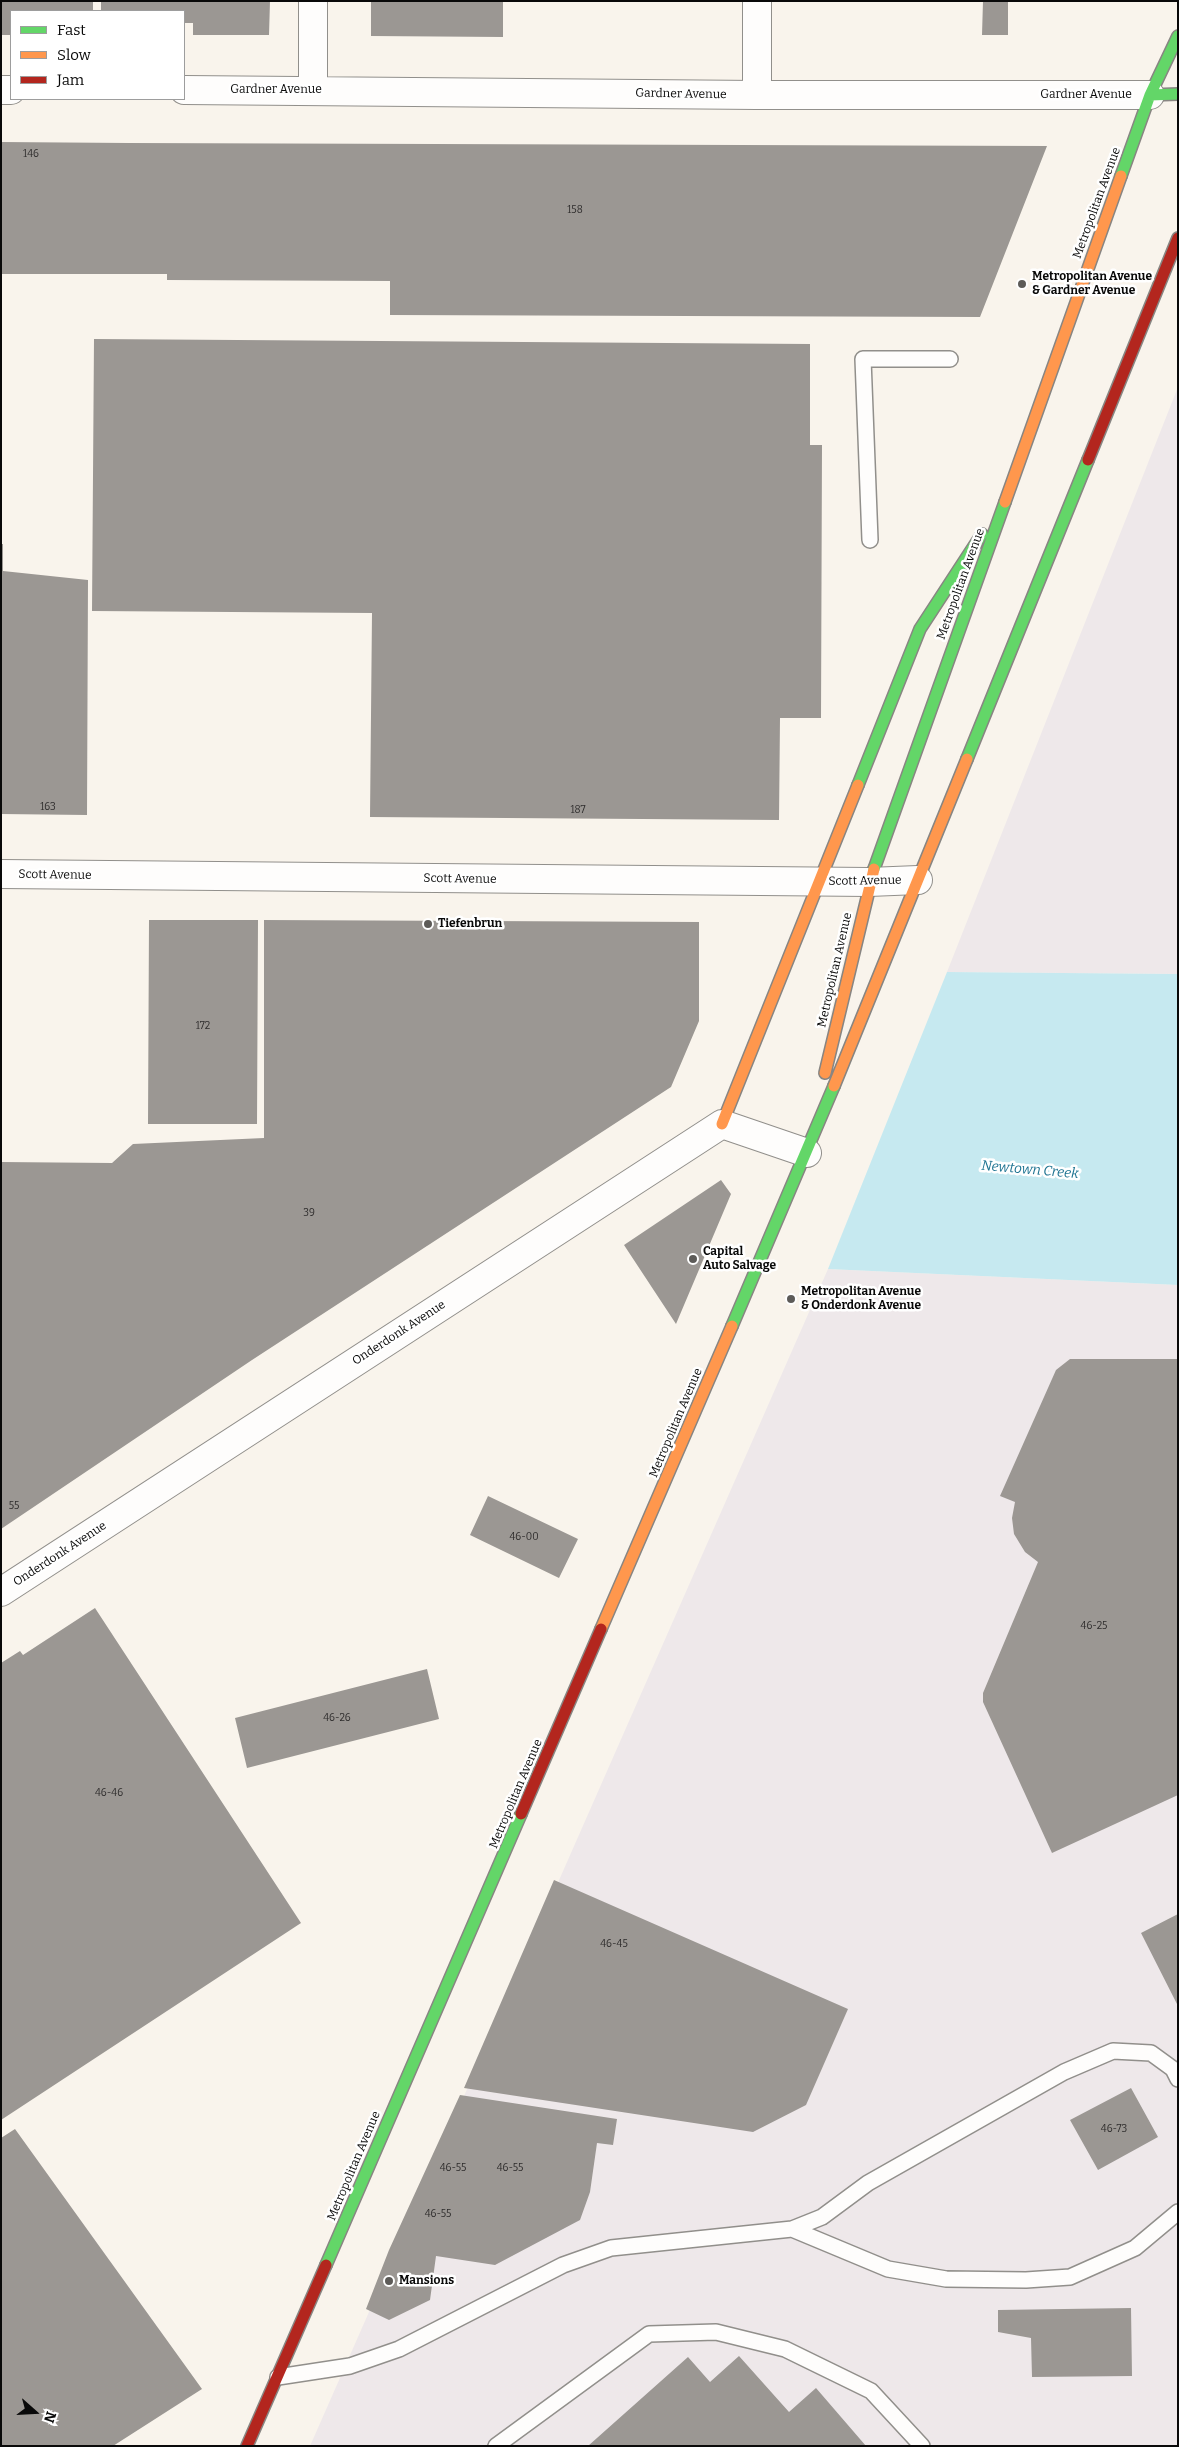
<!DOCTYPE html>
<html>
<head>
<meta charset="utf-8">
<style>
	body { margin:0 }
	#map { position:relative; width:1179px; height:2447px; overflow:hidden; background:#f9f4ec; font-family:Bitter,serif }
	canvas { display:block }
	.frame { position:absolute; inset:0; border:2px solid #090909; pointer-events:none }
	.legend { position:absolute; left:10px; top:10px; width:175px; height:90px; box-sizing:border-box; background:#fff; border:1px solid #9d9d9d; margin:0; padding:6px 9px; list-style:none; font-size:15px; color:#090909 }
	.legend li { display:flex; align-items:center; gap:10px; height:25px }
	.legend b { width:25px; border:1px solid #9d9d9d }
	.north { position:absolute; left:10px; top:2387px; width:50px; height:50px; -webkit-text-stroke:4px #fff; paint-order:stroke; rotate:109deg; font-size:14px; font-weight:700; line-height:20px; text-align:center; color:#090909 }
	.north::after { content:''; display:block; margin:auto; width:18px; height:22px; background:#090909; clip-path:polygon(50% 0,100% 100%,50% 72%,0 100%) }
</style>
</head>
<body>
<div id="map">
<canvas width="1179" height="2447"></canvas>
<div class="frame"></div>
<ul class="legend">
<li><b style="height:6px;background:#63d668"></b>Fast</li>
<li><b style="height:6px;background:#ff974d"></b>Slow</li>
<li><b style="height:6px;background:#b3261e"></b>Jam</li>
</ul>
<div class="north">N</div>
</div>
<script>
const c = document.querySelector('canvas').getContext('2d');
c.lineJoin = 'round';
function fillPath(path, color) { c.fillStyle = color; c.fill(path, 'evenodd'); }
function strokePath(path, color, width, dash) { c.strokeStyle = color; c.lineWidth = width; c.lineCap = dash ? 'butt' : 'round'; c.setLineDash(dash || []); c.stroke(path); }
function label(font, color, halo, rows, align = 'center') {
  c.font = font + ' Bitter,serif'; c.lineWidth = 5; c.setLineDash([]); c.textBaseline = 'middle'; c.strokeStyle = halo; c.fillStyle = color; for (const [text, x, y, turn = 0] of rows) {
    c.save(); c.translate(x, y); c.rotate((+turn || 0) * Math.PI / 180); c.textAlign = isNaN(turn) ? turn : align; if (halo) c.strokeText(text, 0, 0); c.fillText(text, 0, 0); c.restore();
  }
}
fillPath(new Path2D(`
	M1178,387V974L947,972Z
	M828,1269L1178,1285V2446H310Z`), '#eee8ea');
fillPath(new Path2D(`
	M947,972L1178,974V1285L828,1269Z`), '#c6e9f0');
fillPath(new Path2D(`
	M1,1H93V11H11V35H1Z
	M101,1H270L269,35H193V23H184V11H101Z
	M371,1H503V37L371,36Z
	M983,1H1008V35H982Z
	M1,142L129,143L1047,146L980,317L390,315V281L167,280V274H1Z
	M94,339L810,344V445H822L821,718H780L779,820L370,817L372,613L92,611Z
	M1,544H3V571L88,580L87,815L1,814Z
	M149,920H258L257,1124H148Z
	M264,920L699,922V1021L671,1087L252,1360L1,1529V1162L112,1163L133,1144L264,1138Z
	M721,1180L731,1194L676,1324L624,1245Z
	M1070,1359H1178V1795L1052,1853L983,1702V1693L1038,1562L1025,1552L1014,1534L1012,1518L1015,1502L1000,1496L1056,1370Z
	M488,1496L578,1539L559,1578L470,1535Z
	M95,1608L301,1923L1,2120V1663L20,1651L23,1655Z
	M427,1669L439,1719L247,1768L235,1718Z
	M554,1880L848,2009L806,2105L753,2132L464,2088Z
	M1178,1914V2006L1141,1933Z
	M1131,2088L1158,2137L1098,2170L1070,2120Z
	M460,2095L617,2119L613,2145L597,2143L590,2192L580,2220L495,2265L436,2256L430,2300L389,2320L366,2309L389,2250Z
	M15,2129L202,2389L113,2446H1V2138Z
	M1131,2308L1132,2376L1032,2377L1031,2338L998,2332V2310Z
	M739,2356L789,2412L816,2388L866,2446H588L688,2357L710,2382Z`), '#9b9793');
const lane = new Path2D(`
	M870,540L863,359H950
	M792,2229L888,2269L946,2279L1026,2280L1070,2277L1135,2248L1178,2212
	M278,2377L350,2366L399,2349L563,2265L611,2248L792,2229L822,2217L868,2183L1064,2072L1113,2051L1151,2053L1173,2069L1178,2079
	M496,2446L649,2334L716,2332L785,2349L871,2391L922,2446`);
const street = new Path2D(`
	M1,90H11
	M184,90L757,95H1150
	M313,90V1
	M757,95V1
	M1,874L869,882L918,880
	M1,1592L722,1124L807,1153`);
const fast = new Path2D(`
	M1150,95L1178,94
	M1121,176L1150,95L1178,36
	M967,759L1088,460
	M858,785L920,629L982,534
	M874,869L1005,502
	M732,1326L834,1086
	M326,2265L521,1814`);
const slow = new Path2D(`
	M1005,502L1121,176
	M825,1073L874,869
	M834,1086L967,759
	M722,1124L858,785
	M601,1629L732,1326`);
const jam = new Path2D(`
	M1088,460L1178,238
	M521,1814L601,1629
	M247,2446L326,2265`);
strokePath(lane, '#918f8b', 18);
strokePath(street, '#918f8b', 30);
strokePath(fast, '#888582', 14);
strokePath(slow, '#888582', 14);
strokePath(jam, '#888582', 14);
strokePath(lane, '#fefdfc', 15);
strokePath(street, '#fefdfc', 28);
strokePath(fast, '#63d668', 11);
strokePath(slow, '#ff974d', 11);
strokePath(jam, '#b3261e', 11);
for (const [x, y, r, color] of [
	[1022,284,5,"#5d5b58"],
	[428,924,5,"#5d5b58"],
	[693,1259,5,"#5d5b58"],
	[791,1299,5,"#5d5b58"],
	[389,2281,5,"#5d5b58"]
]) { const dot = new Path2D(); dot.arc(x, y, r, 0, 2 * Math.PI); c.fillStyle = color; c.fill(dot); strokePath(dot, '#fff', 2); }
label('10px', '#2e2c2c', null, [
	["146",31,154],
	["158",575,210],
	["163",48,807],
	["187",578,810],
	["172",203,1026],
	["39",309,1213],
	["55",14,1506],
	["46-00",524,1537],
	["46-25",1094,1626],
	["46-26",337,1718],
	["46-46",109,1793],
	["46-45",614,1944],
	["46-73",1114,2129],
	["46-55",453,2168],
	["46-55",510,2168],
	["46-55",438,2214]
]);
label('12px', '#090909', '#fff', [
	["Gardner Avenue",276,90],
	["Gardner Avenue",681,94,1],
	["Gardner Avenue",1086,95],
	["Metropolitan Avenue",1097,203,-70],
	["Metropolitan Avenue",961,584,-70],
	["Scott Avenue",55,875,1],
	["Scott Avenue",460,879,1],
	["Scott Avenue",865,881,-1],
	["Metropolitan Avenue",835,970,-77],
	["Onderdonk Avenue",399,1333,-33],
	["Metropolitan Avenue",676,1423,-67],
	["Onderdonk Avenue",60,1554,-33],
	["Metropolitan Avenue",516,1794,-67],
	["Metropolitan Avenue",354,2166,-67]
]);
label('bold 12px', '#090909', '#fff', [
	["Metropolitan Avenue",1032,277],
	["& Gardner Avenue",1032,291],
	["Tiefenbrun",438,924],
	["Capital",703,1252],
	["Auto Salvage",703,1266],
	["Metropolitan Avenue",801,1292],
	["& Onderdonk Avenue",801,1306],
	["Mansions",399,2281]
], 'left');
label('italic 14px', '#1d7391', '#fff', [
	["Newtown Creek",1030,1170,5]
]);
</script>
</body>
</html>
